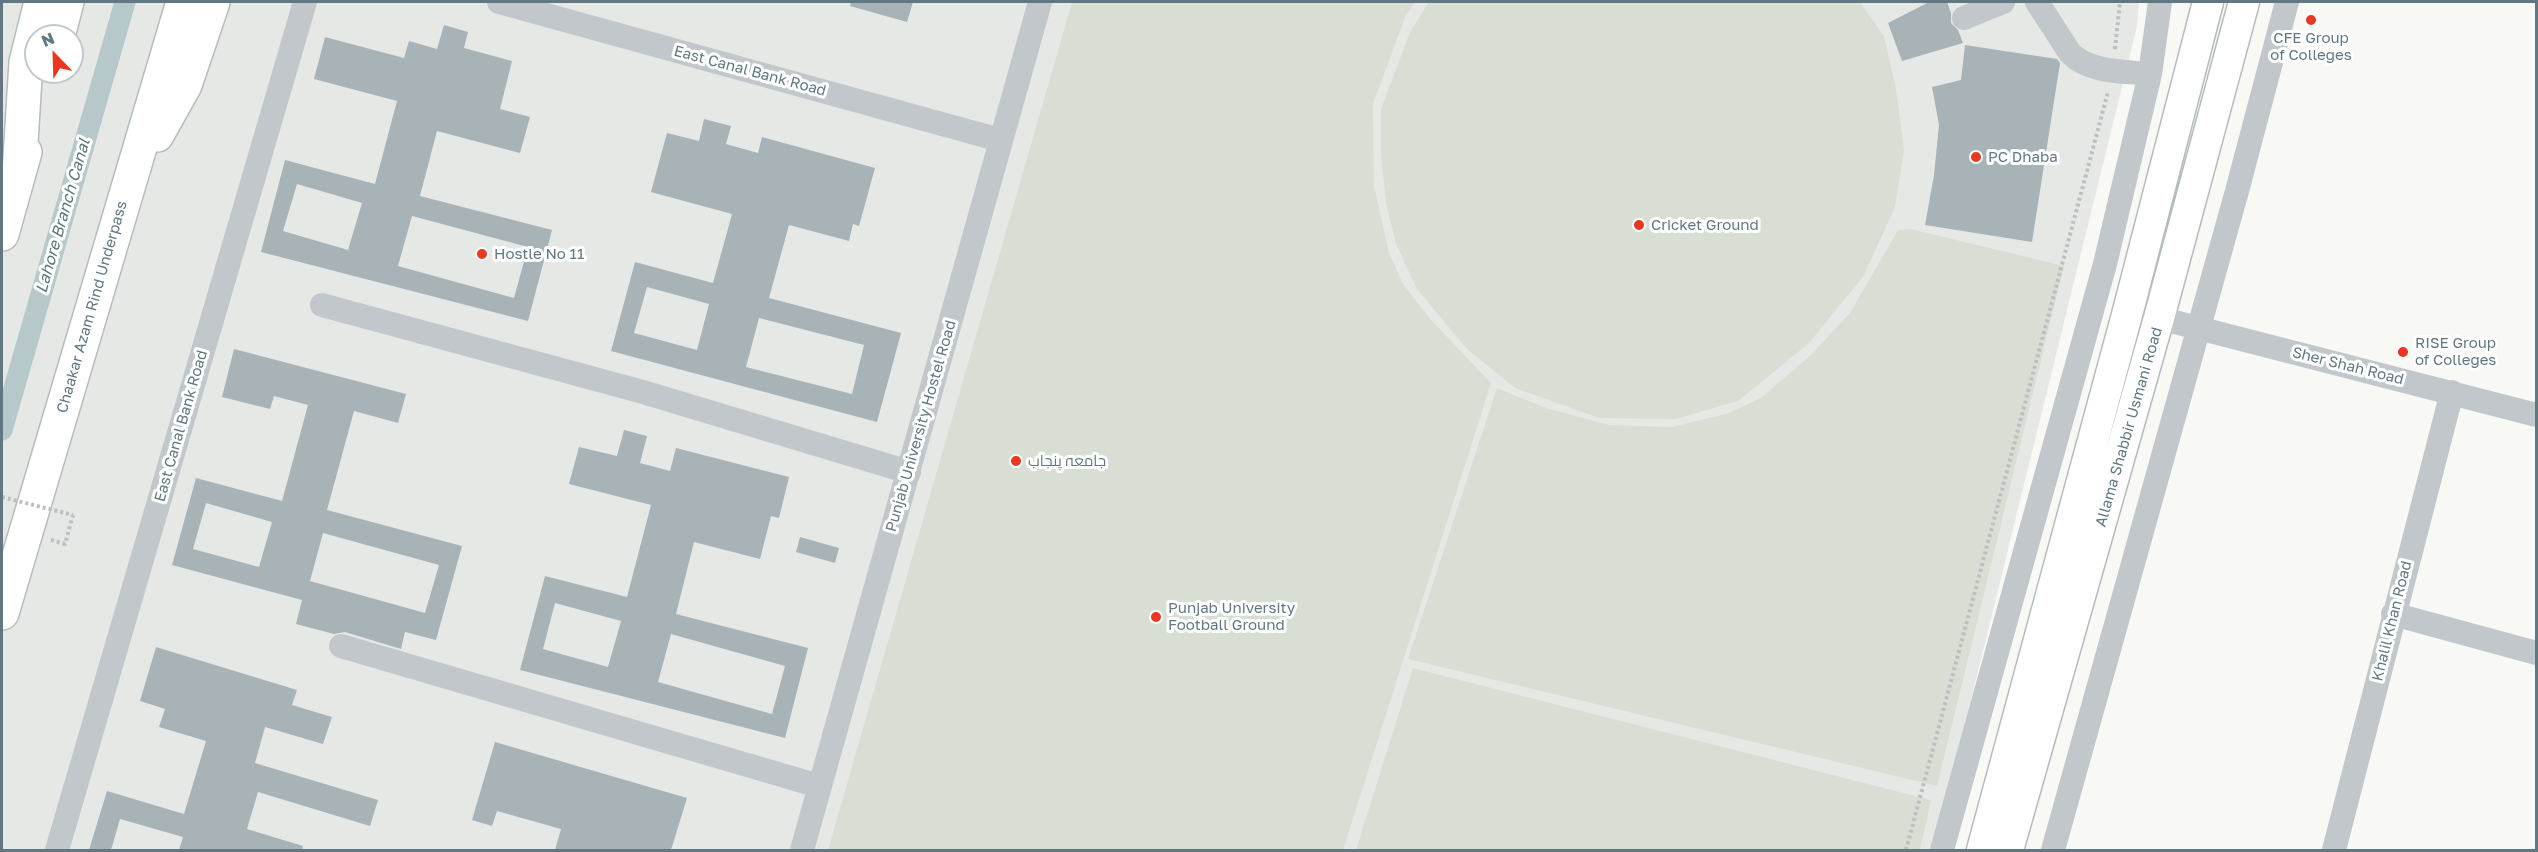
<!DOCTYPE html>
<html>
<head>
<meta charset="utf-8">
<style>
	body { margin:0 }
	#map { position:relative; width:2538px; height:852px; overflow:hidden; background:#f8f8f5; font-family:"Golos Text",sans-serif }
	canvas { display:block }
	.frame { position:absolute; inset:0; border:3px solid #617882; pointer-events:none }
	.north { position:absolute; left:24px; top:24px; width:60px; height:60px; box-sizing:border-box; background:#fff; border:2px solid #c0c9cd; border-radius:50%; rotate:337deg; font-size:16px; font-weight:700; line-height:24px; text-align:center; color:#617882 }
	.north::after { content:''; display:block; margin:auto; width:21px; height:27px; background:#ed3620; clip-path:polygon(50% 0,100% 100%,50% 72%,0 100%) }
</style>
</head>
<body>
<div id="map">
<canvas width="2538" height="852"></canvas>
<div class="frame"></div>
<div class="north">N</div>
</div>
<script>
const c = document.querySelector('canvas').getContext('2d');
c.lineJoin = 'round';
function fillPath(path, color) { c.fillStyle = color; c.fill(path, 'evenodd'); }
function strokePath(path, color, width, dash) { c.strokeStyle = color; c.lineWidth = width; c.lineCap = dash ? 'butt' : 'round'; c.setLineDash(dash || []); c.stroke(path); }
function label(font, color, halo, rows, align = 'center') {
  c.font = font + ' "Golos Text",Cairo,sans-serif'; c.lineWidth = 6; c.setLineDash([]); c.textBaseline = 'middle'; c.strokeStyle = halo; c.fillStyle = color; for (const [text, x, y, turn = 0] of rows) {
    c.save(); c.translate(x, y); c.rotate((+turn || 0) * Math.PI / 180); c.textAlign = isNaN(turn) ? turn : align; if (halo) c.strokeText(text, 0, 0); c.fillText(text, 0, 0); c.restore();
  }
}
fillPath(new Path2D(`
	M2,2H2139L2137,26L1934,850H2ZM36,36H72V72H36Z`), '#e6e8e6');
fillPath(new Path2D(`
	M1072,2H1415L1406,15L1373,104L1374,186L1389,253L1403,284L1431,320L1491,383L1343,850H828Z
	M1429,2H1860L1884,36L1896,89L1904,150L1895,207L1863,277L1808,344L1738,401L1676,419L1599,418L1515,388L1467,349L1417,289L1396,244L1386,203L1381,155V109L1410,32Z
	M1911,229L2064,266L1937,786L1408,659L1497,388L1546,408L1609,425L1672,427L1726,414L1761,398L1811,355L1850,313L1898,230Z
	M1413,668L1931,800L1920,850H1356Z`), '#d9ded4');
strokePath(new Path2D(`
	M2,430L125,2`), '#b7c8ca', 21);
fillPath(new Path2D(`
	M851,2H913L907,22L850,6Z
	M1929,2H1947L1951,13V23L1958,30L1963,43L1902,61L1888,23Z
	M444,25L468,32L464,48L512,61L500,109L530,117L520,153L437,131L420,196L552,230L528,321L261,252L285,160L375,184L397,101L314,79L325,37L404,58L409,41L437,49ZM297,184L362,203L348,250L283,231ZM412,216L528,247L514,298L398,266Z
	M1965,45L2057,59L2060,63L2032,242L1925,225L1934,175L1939,125L1932,87L1961,80Z
	M704,119L731,126L726,144L758,153L762,137L875,168L859,226L853,224L849,241L789,225L769,298L901,333L877,422L611,351L635,262L713,283L732,214L651,192L667,133L699,141ZM647,287L709,304L697,350L634,333ZM759,318L864,345L852,394L746,367Z
	M234,349L406,394L398,423L354,411L327,510L462,546L436,640L405,632L401,649L345,632L334,634L296,624L302,600L172,565L196,478L282,501L308,405L274,396L270,409L222,397ZM206,503L272,522L259,567L193,549ZM323,533L439,565L425,613L310,581Z
	M624,430L647,436L640,463L670,471L676,448L789,477L779,518L771,516L760,559L694,542L676,614L808,648L785,738L520,670L545,576L627,597L651,505L569,484L579,447L617,456ZM555,603L621,621L608,667L543,649ZM671,634L785,666L772,714L658,682Z
	M800,537L839,548L835,563L796,552Z
	M156,647L297,690L292,705L332,717L323,744L265,727L255,763L378,800L370,826L258,792L247,829L303,846L302,850H179L183,837L120,819L111,850H89L107,791L184,814L206,741L159,727L165,709L140,701Z
	M495,742L687,798L671,850H555L561,829L497,811L492,826L472,820Z`), '#a7b3b7');
const major = new Path2D(`
	M1982,850L2128,311L2208,2
	M2008,850L2159,318L2244,2`);
const highway = new Path2D(`
	M58,36L67,2
	M157,135L185,85L213,2
	M19,174L26,62L41,2
	M2,234L25,152
	M2,613C63,409 122,205 183,2`);
strokePath(major, '#b4bbbe', 33);
strokePath(highway, '#b6bbbe', 36);
strokePath(new Path2D(`
	M2115,49L2120,2
	M51,540L65,544L73,515
	M1906,850L2108,92`), '#bbbfc1', 4, [3, 3]);
strokePath(new Path2D(`
	M499,2L1000,140
	M2037,2L2070,53C2090,73 2123,71 2150,74
	M1964,18L2003,2
	M322,305L643,392L909,472
	M2159,318L2536,415
	M2393,614L2536,653
	M341,646L819,786
	M57,850L305,2
	M802,850L1040,2
	M1942,850L2105,264L2150,74L2160,2
	M2053,850L2237,191L2287,2
	M2334,850L2452,392`), '#c1c7ca', 24);
strokePath(major, '#fff', 30);
strokePath(highway, '#fff', 33);
strokePath(new Path2D(`
	M2,497L73,515`), '#bbbfc1', 4, [3, 3]);
for (const [x, y, r, color] of [
	[2311,20,6,"#ed3620"],
	[1976,157,6,"#ed3620"],
	[1639,225,6,"#ed3620"],
	[482,254,6,"#ed3620"],
	[2403,352,6,"#ed3620"],
	[1016,461,6,"#ed3620"],
	[1156,617,6,"#ed3620"]
]) { const dot = new Path2D(); dot.arc(x, y, r, 0, 2 * Math.PI); c.fillStyle = color; c.fill(dot); strokePath(dot, '#fff', 2); }
label('15px', '#617882', '#fff', [
	["CFE Group",2311,38,"center"],
	["of Colleges",2311,55,"center"],
	["PC Dhaba",1988,157],
	["Cricket Ground",1651,225],
	["Hostle No 11",494,254],
	["RISE Group",2415,343],
	["of Colleges",2415,360],
	["جامعہ پنجاب",1028,461],
	["Punjab University",1168,608],
	["Football Ground",1168,625]
], 'left');
label('15px', '#617882', '#fff', [
	["East Canal Bank Road",750,71,15],
	["Chaakar Azam Rind Underpass",92,307,-74],
	["Sher Shah Road",2348,366,14],
	["East Canal Bank Road",181,426,-74],
	["Punjab University Hostel Road",921,426,-74],
	["Allama Shabbir Usmani Road",2129,427,-74],
	["Khalil Khan Road",2392,621,-76]
]);
label('italic 16px', '#5c787c', '#fff', [
	["Lahore Branch Canal",63,216,-74]
]);
</script>
</body>
</html>
